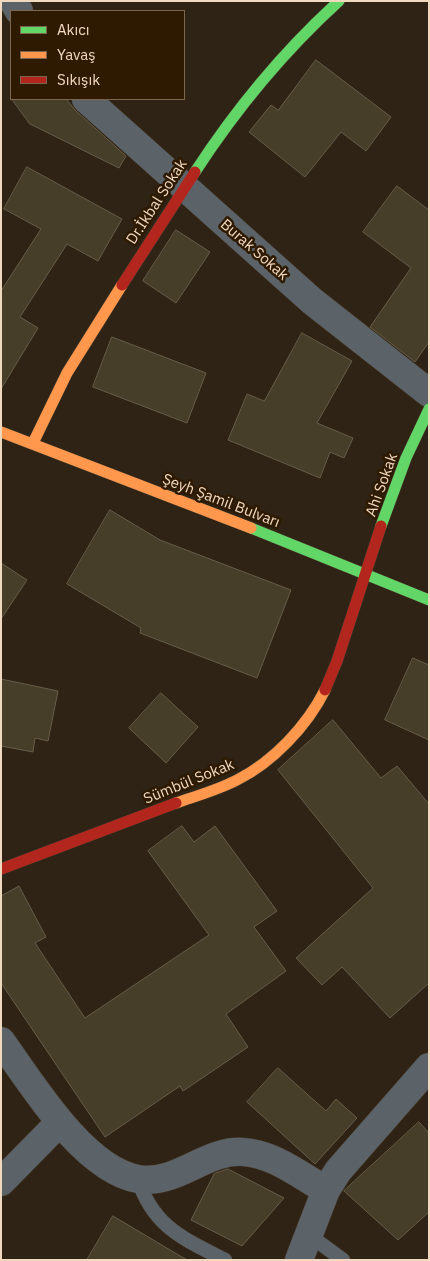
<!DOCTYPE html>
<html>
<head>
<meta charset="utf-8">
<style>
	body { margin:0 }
	#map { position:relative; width:430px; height:1261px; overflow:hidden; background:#2e2314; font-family:"IBM Plex Sans",sans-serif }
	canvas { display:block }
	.frame { position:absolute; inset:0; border:2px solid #f1d9c0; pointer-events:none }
	.legend { position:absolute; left:10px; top:10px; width:175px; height:90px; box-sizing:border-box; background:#2e1a01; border:1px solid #7c664d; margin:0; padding:6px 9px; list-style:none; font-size:15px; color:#f1d9c0 }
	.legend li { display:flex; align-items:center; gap:10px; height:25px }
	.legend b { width:25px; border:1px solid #7c664d }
</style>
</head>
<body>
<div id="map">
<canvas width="430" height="1261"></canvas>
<div class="frame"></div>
<ul class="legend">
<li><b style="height:6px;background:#63d668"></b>Akıcı</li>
<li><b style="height:6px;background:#ff974d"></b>Yavaş</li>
<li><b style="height:6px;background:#b3261e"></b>Sıkışık</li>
</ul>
</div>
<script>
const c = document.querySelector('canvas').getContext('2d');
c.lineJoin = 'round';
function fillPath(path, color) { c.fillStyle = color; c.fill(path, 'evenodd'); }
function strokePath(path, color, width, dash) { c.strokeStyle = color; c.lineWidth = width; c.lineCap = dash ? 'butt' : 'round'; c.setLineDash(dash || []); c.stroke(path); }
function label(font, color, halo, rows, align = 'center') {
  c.font = font + ' "IBM Plex Sans",sans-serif'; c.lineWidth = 5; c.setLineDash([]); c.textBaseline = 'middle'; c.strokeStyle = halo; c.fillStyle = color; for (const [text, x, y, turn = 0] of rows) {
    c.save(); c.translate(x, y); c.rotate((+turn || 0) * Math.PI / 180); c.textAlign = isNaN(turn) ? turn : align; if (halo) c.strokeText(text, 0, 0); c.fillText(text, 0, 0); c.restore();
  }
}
const building = new Path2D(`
	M316,60L391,117L366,151L341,132L305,177L249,132L271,105L278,110Z
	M12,99H66L76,111L126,156L119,168L30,124Z
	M27,167L122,219L98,261L67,244L20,317L38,328L1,389V291L41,229L4,209Z
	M397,186L429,210V342L415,362L370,327L411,268L363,232Z
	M176,230L210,252L176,303L143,281Z
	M302,333L352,361L317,423L353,438L344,458L330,452L320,478L228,440L247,394L264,401Z
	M112,337L206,373L187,423L93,387Z
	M110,510L160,540L291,590L257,678L140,633L141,628L67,584Z
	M1,563L27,580L1,619Z
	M413,658L429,665V740L385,720Z
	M1,679L58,691L48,741L35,738L33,752L1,746Z
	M161,693L198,727L166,763L129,728Z
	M333,720L381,778L397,766L429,804V983L390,1018L342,967L322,985L296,958L373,888L278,770Z
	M182,826L194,842L215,826L277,911L254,927L286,971L226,1014L248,1047L183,1091L180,1086L105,1137L1,983V896L19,886L46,937L35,943L85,1018L209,935L148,851Z
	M278,1068L326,1111L336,1099L357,1118L315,1164L247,1102Z
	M419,1122L429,1133V1212L398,1240L344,1191Z
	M228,1169L284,1198L242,1246L191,1220L214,1174Z
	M113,1216L187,1260H87Z`);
fillPath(building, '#473e2a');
strokePath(building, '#665d4a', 1);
const lane = new Path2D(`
	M138,1179C153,1227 184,1239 225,1260
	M309,1235L343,1260`);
const street = new Path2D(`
	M13,1L19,11
	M86,99L312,301L429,393
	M1,1041C32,1084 83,1169 138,1179C176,1186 206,1149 243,1152C272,1153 301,1176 326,1190
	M1,1182L60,1122
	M299,1260L326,1190L338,1171L429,1067`);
const fast = new Path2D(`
	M195,172C236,109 283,52 339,1
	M381,526L406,458L429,409
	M251,528L429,600`);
const slow = new Path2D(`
	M1,432L251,528
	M33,443L67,373L122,285
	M176,803C196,796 218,790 237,780C273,762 307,726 325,690`);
const jam = new Path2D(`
	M122,285L195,172
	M325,690L337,661L381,526
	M1,869L176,803`);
strokePath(lane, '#4b3f31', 15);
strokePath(street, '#4b3f31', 29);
strokePath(fast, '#4b3f31', 12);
strokePath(slow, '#4b3f31', 12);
strokePath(jam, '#4b3f31', 12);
strokePath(lane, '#5b6369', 14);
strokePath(street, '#5b6369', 28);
strokePath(fast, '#63d668', 11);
strokePath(slow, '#ff974d', 11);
strokePath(jam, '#b3261e', 11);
label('15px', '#f1d9c0', '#2e1a01', [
	["Dr.İkbal Sokak",157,202,-57],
	["Burak Sokak",254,250,41],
	["Ahi Sokak",382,485,-70],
	["Şeyh Şamil Bulvarı",221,501,21],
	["Sümbül Sokak",189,782,-22]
]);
</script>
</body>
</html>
